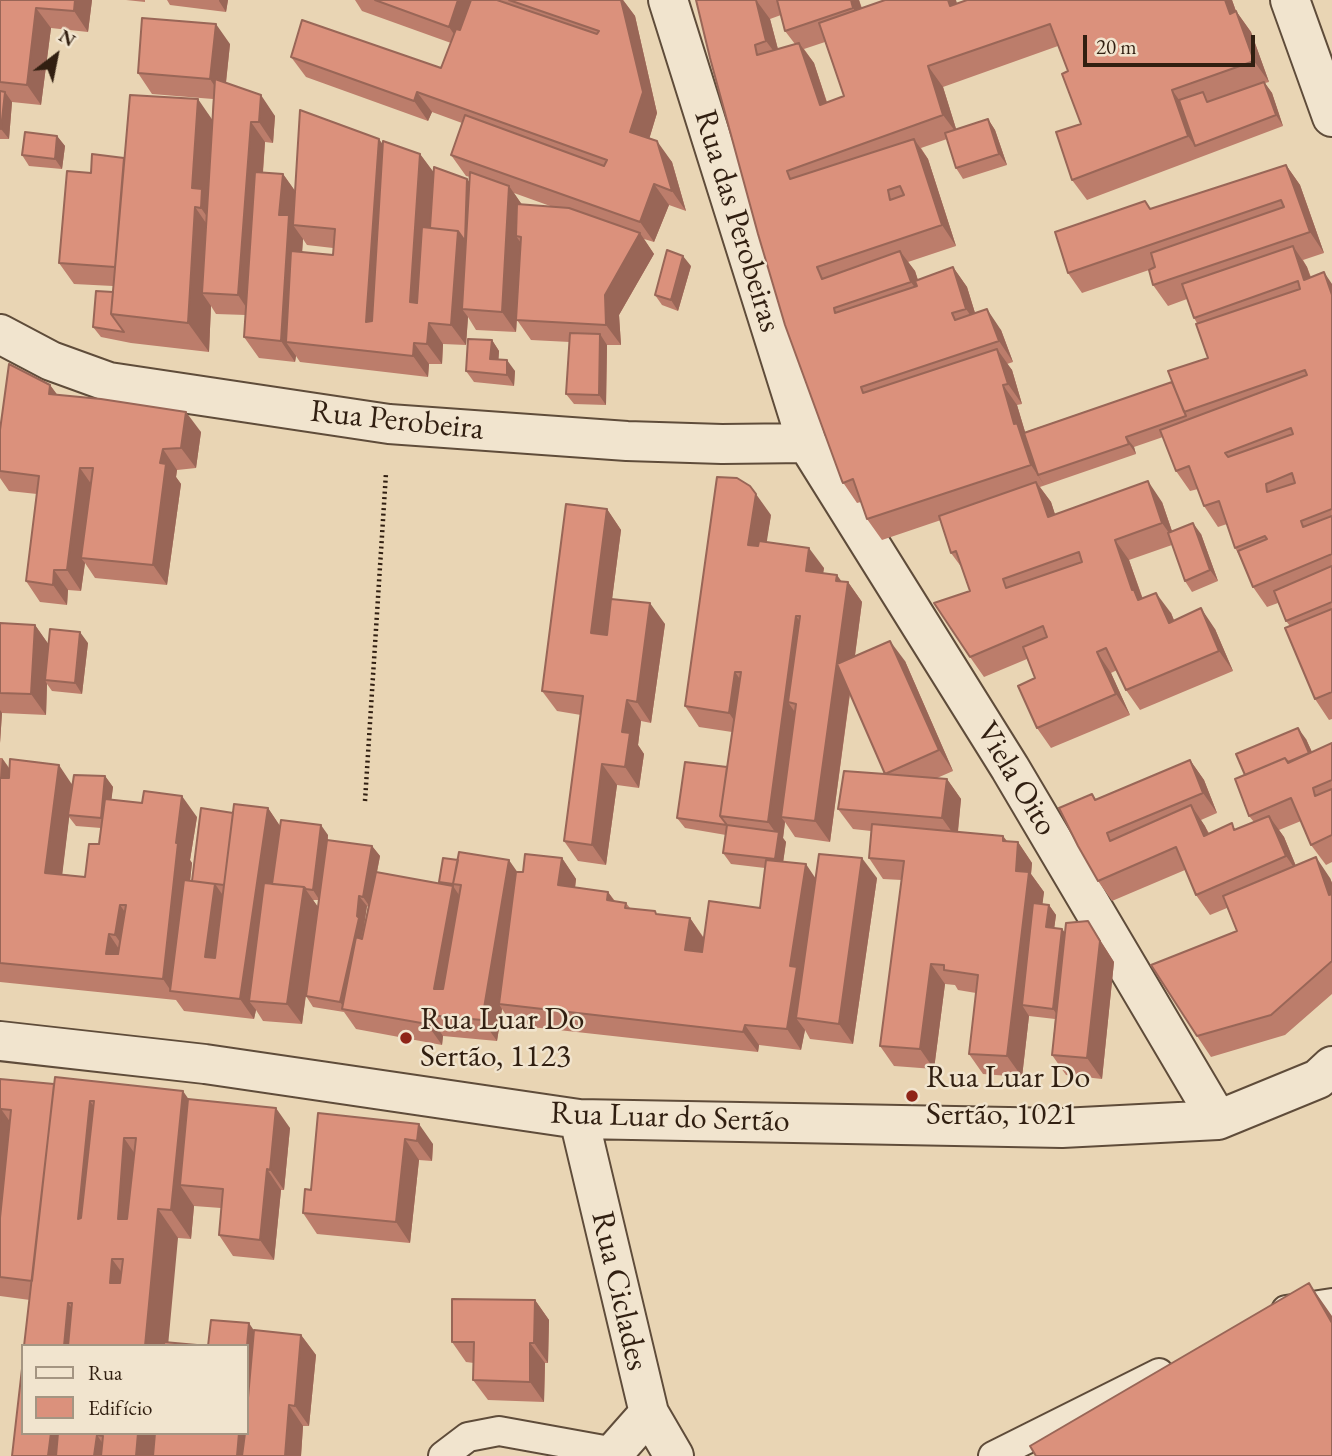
<!DOCTYPE html>
<html>
<head>
<meta charset="utf-8">
<style>
	body { margin:0 }
	#map { position:relative; width:1332px; height:1456px; overflow:hidden; background:#e9d5b4; font-family:"EB Garamond",serif }
	canvas { display:block }
	.legend { position:absolute; left:21px; top:1344px; width:228px; height:91px; box-sizing:border-box; background:#f1e4ce; border:2px solid #a49582; margin:0; padding:9px 12px; list-style:none; font-size:21px; color:#311f11 }
	.legend li { display:flex; align-items:center; gap:14px; height:35px }
	.legend b { width:35px; border:2px solid #a49582 }
	.north { position:absolute; left:21px; top:21px; width:70px; height:70px; -webkit-text-stroke:5px #f1e4ce; paint-order:stroke; rotate:32deg; font-size:19px; font-weight:700; line-height:28px; text-align:center; color:#311f11 }
	.north::after { content:''; display:block; margin:auto; width:24px; height:32px; background:#311f11; clip-path:polygon(50% 0,100% 100%,50% 72%,0 100%) }
	.scale { position:absolute; left:1083px; top:35px; width:172px; height:32px; box-sizing:border-box; border:4px solid #311f11; border-top:0; padding-left:9px; font-size:21px; line-height:24px; white-space:nowrap; color:#311f11; -webkit-text-stroke:5px #f1e4ce; paint-order:stroke }
</style>
</head>
<body>
<div id="map">
<canvas width="1332" height="1456"></canvas>
<ul class="legend">
<li><b style="height:9px;background:#f1e4ce"></b>Rua</li>
<li><b style="height:19px;background:#db917c"></b>Edifício</li>
</ul>
<div class="north">N</div>
<div class="scale">20 m</div>
</div>
<script>
const c = document.querySelector('canvas').getContext('2d');
c.lineJoin = 'round';
function strokePath(path, color, width, dash) { c.strokeStyle = color; c.lineWidth = width; c.lineCap = dash ? 'butt' : 'round'; c.setLineDash(dash || []); c.stroke(path); }
function fillPath(path, color) { c.fillStyle = color; c.fill(path, 'evenodd'); }
function label(font, color, halo, rows, align = 'center') {
  c.font = font + ' "EB Garamond",serif'; c.lineWidth = 5; c.setLineDash([]); c.textBaseline = 'middle'; c.strokeStyle = halo; c.fillStyle = color; for (const [text, x, y, turn = 0] of rows) {
    c.save(); c.translate(x, y); c.rotate((+turn || 0) * Math.PI / 180); c.textAlign = isNaN(turn) ? turn : align; if (halo) c.strokeText(text, 0, 0); c.fillText(text, 0, 0); c.restore();
  }
}
const lane = new Path2D(`
	M1286,1310L1332,1303
	M443,1456L468,1437L499,1431L615,1452
	M993,1456L1159,1373`);
const street = new Path2D(`
	M668,0L807,443L1010,768L1218,1120
	M1290,0L1332,117
	M0,334L51,361L109,382L389,424L627,441L722,444L807,443
	M0,1041L205,1064L579,1119L1062,1128L1218,1120L1318,1079L1332,1066
	M579,1119L649,1413L674,1456
	M611,1456L649,1413`);
strokePath(lane, '#5f4c3a', 32);
strokePath(street, '#5f4c3a', 42);
strokePath(new Path2D(`
	M365,801L386,473`), '#311f11', 4.5, [2, 3.5]);
strokePath(lane, '#f1e4ce', 28);
strokePath(street, '#f1e4ce', 38);
fillPath(new Path2D(`
	M0,0H92L88,32L51,28L41,105L12,102L9,139H0Z
	M126,0H145V2Z
	M167,0H228L226,12L170,5Z
	M355,0H623L635,16L657,113L649,139L672,162L686,211L669,205L654,242L644,239L654,254L619,315L621,345H607L606,405L574,404L566,394L570,342L531,340L517,320L516,332L476,330L468,317L466,345L443,344L442,364H429L428,377L300,362L296,356L295,362L259,358L244,337L246,315L216,314L211,306L209,352L131,343L101,337L93,327L113,292V286L74,284L59,263L91,173L212,120L213,99L152,94L138,73L230,44L226,83L275,116L273,143L265,142L263,173L283,174L295,191L383,145L420,154L433,172L467,179L469,182L470,177L466,176L451,155L462,123L432,112L428,121L306,77L291,57L441,68L451,43L362,11ZM514,193L553,207L522,205ZM303,239L307,245L333,248V255L302,252Z
	M696,0H859L862,8L957,3L967,0H1232L1236,11L1251,32L1269,82L1265,83L1272,93L1283,126L1087,200L1072,180L1081,124L1068,71L1058,46L943,87L956,129L988,119L995,130L1007,165L963,179L956,168L947,139L921,148L928,159L956,246L908,262L915,271L918,280L953,267L967,287L975,313L1001,330L1013,362L1007,364L1012,370L1022,404L1017,405L1025,432L1172,382L1208,358L1197,323L1194,318L1187,299L1168,306L1153,285L1149,270L1082,293L1068,273L1145,201L1151,209L1286,165L1300,185L1324,253L1303,260L1307,267L1311,277L1332,284V719L1329,720L1315,699L1290,626L1286,621L1278,603L1267,607L1253,587L1239,555L1235,548L1227,524L1218,527L1204,506L1198,489L1190,491L1176,471L1163,437L1134,447L1136,454L1040,487L1051,502L1055,515L1162,502L1172,531L1201,534L1218,581L1192,592L1185,581L1172,545L1129,560L1143,599L1171,613L1174,620L1215,629L1233,671L1140,710L1126,690L1117,670L1111,673L1130,715L1051,748L1037,728L1035,678L1027,659L984,677L970,657V591L962,568L951,553L941,520L882,540L867,519L861,502L857,503L842,481ZM781,15L785,31L795,44L778,49L770,19ZM825,42L844,96L827,102L814,63L804,49Z
	M57,136L65,146L62,169L29,166L22,155Z
	M691,266L678,311L662,305L655,295Z
	M492,340L499,351L498,360L515,371L514,386L474,382L466,371Z
	M50,385L57,395L201,432L196,468L177,470L176,477L181,484L167,585L95,578L85,563L81,591L68,590L67,605L40,602L26,581L37,494L9,491L0,478V430Z
	M607,509L621,530L612,599L665,624L651,723L641,721L638,745L644,754L639,788L617,785L606,865L578,861L564,841L581,715L557,711L542,691Z
	M771,515L766,542L824,568L823,573L841,581L848,582L862,602L855,656L905,661L953,771L937,778L947,779L961,799L958,832L1003,836L1007,841L1018,842L1032,863L1031,874L1044,892L1042,904L1049,905L1056,915L1054,928L1062,929L1065,933L1088,921L1114,962L1102,1079L1066,1075L1052,1055L1055,1019L1029,1016L1022,1077L983,1074L969,1054L976,993L958,990L955,985L945,984L934,1069L894,1066L880,1046L902,880L883,879L869,858L871,831L853,829L838,809L885,774L850,694L830,842L795,837L785,822L783,838L786,842L783,862L816,879L877,878L853,1044L810,1039L805,1030L801,1050L759,1045L758,1052L513,1025L502,1009L497,1041L443,1036L442,1045L356,1029L344,1012L313,1007L306,996L311,955L302,1024L263,1021L256,1010L254,1019L184,1011L176,1000L0,982V758H2L10,769L73,784L105,776L113,787L111,800L197,817L190,860L192,863L190,881H192L233,813L268,808L280,826L328,835V840L372,846L380,856L377,872L440,884L439,882L523,872L562,858L576,879L575,887L608,892L615,901L626,903L630,908L657,914L690,918L704,938L760,908L765,868L731,864L723,853L726,835L685,828L677,818L727,767L732,732L699,727L685,706ZM69,817L76,826L101,828L99,844L85,877L62,874ZM313,900H319L318,907ZM367,906L368,907L364,926Z
	M0,623L35,625L49,645L88,643L82,694L52,691L47,684L46,715L2,713L0,743Z
	M1306,739L1312,752L1332,743V862L1326,865L1311,845L1301,821L1279,830L1284,837L1296,866L1330,878L1332,883V994L1285,1035L1211,1057L1197,1036L1237,931L1227,908L1210,915L1196,895L1185,870L1112,901L1098,881L1092,794L1096,799L1190,760L1204,780L1217,813L1201,820L1209,833L1236,829L1254,822L1249,816L1245,775Z
	M0,1079L188,1099L290,1128L284,1190H281L274,1260L233,1256L219,1235L221,1208L194,1206L191,1239L178,1238L24,1346L30,1300L0,1296Z
	M318,1113L433,1144L432,1161L419,1160L410,1243L317,1234L303,1213L311,1190Z
	M535,1300L549,1320L548,1363H545L544,1402L488,1400L473,1380L474,1363L466,1362L452,1342Z
	M254,1331L301,1335L316,1355L309,1426H303L301,1456H12L23,1433Z`), '#bc7d6b');
fillPath(new Path2D(`
	M75,0H92L88,32L74,11Z
	M219,0H228L226,12L219,1Z
	M458,0H474L463,47L449,27Z
	M621,0H623L635,16L657,113L645,153L630,132Z
	M756,0L770,19L781,61L766,41Z
	M851,0H859L867,28L853,8Z
	M948,0H956L964,26L950,6Z
	M1225,0H1232L1244,34L1230,14Z
	M36,8L51,28L41,105L27,85Z
	M1236,11L1251,32L1269,82L1254,61Z
	M216,24L230,44L224,100L210,79Z
	M799,43L814,63L834,125L820,105Z
	M928,66L943,87L958,135L943,115Z
	M1264,82L1272,93L1283,126L1276,115Z
	M1172,90L1187,111L1195,146L1188,136Z
	M5,92L12,102L9,139L1,129Z
	M417,92L432,112L428,121L414,101Z
	M261,95L275,116L273,143L259,122Z
	M198,99L218,128L221,237L201,208L192,188Z
	M988,119L995,130L1007,165L999,154Z
	M251,122L265,142L252,316L238,295Z
	M57,136L65,146L62,169L55,159Z
	M379,139L394,160L380,342L366,322Z
	M914,139L928,159L956,246L942,225Z
	M657,141L672,162L686,211L672,191Z
	M420,154L435,174L424,323L410,302Z
	M1286,165L1300,185L1324,253L1310,232Z
	M283,174L298,195L293,225L303,239L296,343L286,342L296,356L295,362L281,341L279,215Z
	M467,179L475,189L462,309L468,317L466,345L451,325L458,231Z
	M654,184L669,205L654,242L640,222Z
	M509,186L523,206L516,236L521,243L516,332L502,312Z
	M195,207L215,236L202,293L211,306L209,352L188,323Z
	M640,233L654,254L619,315L621,345L606,325L605,295Z
	M1293,246L1307,267L1318,300L1304,280Z
	M900,251L915,271L925,302L911,282Z
	M683,256L691,266L678,311L671,300Z
	M953,267L967,287L980,329L966,309Z
	M1324,272L1332,284V295Z
	M987,309L1001,330L1013,362L999,341Z
	M429,323L443,344L442,364L427,344Z
	M600,334L607,345L606,405L599,395Z
	M492,340L499,351L498,370L490,359Z
	M414,343L429,364L428,377L413,356Z
	M997,349L1012,370L1022,404L1008,384Z
	M507,360L515,371L514,386L507,375Z
	M50,385L65,405L49,394Z
	M1003,385L1017,405L1038,475L1045,486L1031,465L1014,424Z
	M186,412L201,432L196,468L181,448Z
	M1126,437L1134,447L1136,454L1129,444Z
	M163,449L177,470L176,477L181,484L167,585L153,565L160,463Z
	M80,468L94,488L81,558L85,563L81,591L67,570Z
	M1148,481L1162,502L1176,543L1162,523Z
	M1036,482L1051,502L1063,538L1048,517Z
	M756,494L771,515L763,566L748,545Z
	M607,509L621,530L605,654L591,633Z
	M1193,523L1201,534L1218,581L1210,570Z
	M1115,540L1129,560L1145,606L1138,600L1132,590Z
	M809,548L824,568L820,592L806,571Z
	M54,570L68,590L67,605L53,585Z
	M837,575L847,589L848,582L862,602L830,842L815,821Z
	M1156,593L1171,613L1183,643L1169,623Z
	M650,603L665,624L651,723L637,702Z
	M1201,608L1215,629L1233,671L1219,651Z
	M796,616L811,637L796,704L788,702L799,718L781,817L785,822L783,838L786,842L782,870L775,859L778,836L768,822Z
	M35,625L49,645L45,680L47,684L46,715L31,694Z
	M80,632L88,643L82,694L75,683Z
	M890,641L905,661L953,771L939,750Z
	M1097,652L1111,673L1130,715L1116,694Z
	M735,672L749,692L743,733L729,713Z
	M627,700L641,721L638,745L644,754L639,788L625,767L622,732Z
	M0,710L2,713L0,743Z
	M1298,728L1306,739L1320,770L1312,759Z
	M2,758L16,779H0Z
	M1190,760L1204,780L1217,813L1203,793Z
	M602,764L617,785L606,865L592,845Z
	M59,765L73,786L60,893L45,873Z
	M105,776L113,787L108,829L101,818Z
	M947,779L961,799L957,839L942,818Z
	M182,796L197,817L190,860L192,863L178,991H171L163,979L176,843Z
	M1191,805L1205,826L1218,856L1204,836Z
	M268,808L282,829L272,886L249,1001L256,1010L254,1019L240,999Z
	M1269,816L1284,837L1300,876L1286,856Z
	M321,825L328,835L320,901L313,890Z
	M1003,836L1017,856L1018,842L1032,863L1031,874L1044,892L1030,1006L1022,1005L1029,1016L1022,1077L1007,1056L1016,871L1003,841Z
	M372,846L380,856L370,907L363,897Z
	M1316,857L1330,878L1332,883V899L1329,895Z
	M562,858L576,879L573,906L558,885Z
	M862,858L877,878L853,1044L839,1024Z
	M509,860L523,880L499,1004L502,1009L497,1041L482,1020Z
	M806,864L820,885L796,1018L805,1030L801,1050L787,1029L790,966Z
	M215,884L229,904L220,977L205,957Z
	M453,886L467,907L448,1010L434,989Z
	M304,887L318,907L302,1024L287,1004Z
	M608,892L622,912L607,900Z
	M359,896L367,906L364,926L345,1009L340,1002L357,916Z
	M120,905L134,925L129,955L115,935Z
	M1049,905L1056,915L1053,938L1046,927Z
	M690,918L704,939L700,971L685,950Z
	M1088,921L1114,962L1102,1079L1087,1058Z
	M1062,929L1070,939L1061,1020L1053,1009Z
	M109,934L123,955L106,954Z
	M931,964L945,984L934,1069L920,1049Z
	M429,1015L443,1036L442,1045L427,1024Z
	M745,1025L759,1045L758,1052L743,1032Z
	M183,1091L203,1120L180,1185L194,1206L191,1239L171,1210Z
	M90,1101L110,1130L98,1247L78,1219Z
	M276,1108L290,1128L284,1190L270,1170Z
	M1,1109L16,1130L0,1254V1122Z
	M419,1124L433,1144L432,1161L417,1141Z
	M124,1138L144,1167L138,1248L118,1219Z
	M405,1139L419,1160L410,1243L396,1222Z
	M267,1169L281,1190L274,1260L260,1240Z
	M158,1209L178,1238L168,1346H145Z
	M112,1259L133,1288L110,1283Z
	M1309,1283L1332,1316V1323Z
	M535,1300L549,1320L548,1363L534,1343Z
	M68,1303L89,1332L87,1346H64Z
	M249,1323L263,1344L253,1456H237L239,1433H247V1346Z
	M301,1335L316,1355L309,1426L295,1406Z
	M530,1343L545,1363L544,1402L530,1382Z
	M289,1405L303,1426L301,1456H285Z
	M51,1433H74L72,1456H48Z
	M138,1433H160L158,1456H136Z
	M97,1435L111,1456H94Z`), '#996657');
const building = new Path2D(`
	M0,0H75L74,11L36,8L27,85L0,82Z
	M375,0H458L449,27Z
	M471,0H497L597,34L599,31L509,0H621L643,92L630,132L657,141L672,191L654,184L640,222L451,155L465,115L604,166L607,160L417,92L414,101L291,57L302,20L441,68L456,29L460,30Z
	M696,0H756L766,41L755,45L757,55L799,43L820,105L844,96L819,23L885,0H948L950,6L967,0H1225L1230,14L1236,11L1254,61L1172,90L1188,136L1072,180L1056,132L1081,124L1062,74L1068,71L1050,24L928,66L943,115L787,171L790,179L914,139L942,225L817,267L822,279L900,251L911,282L834,308L835,313L917,286L915,281L953,267L966,309L952,313L955,320L987,309L999,341L861,387L863,393L997,349L1008,384L1003,385L1014,424L1017,423L1031,465L867,519L853,479L843,483L842,481L785,325L758,234L710,58ZM900,186L904,195L890,200L888,190Z
	M777,0H851L853,8L785,31Z
	M142,18L216,24L210,79L138,73Z
	M215,79L261,95L259,122H251L238,295L202,293Z
	M1264,82L1276,115L1195,146L1179,100L1203,92L1207,102Z
	M0,91L5,92L1,129L0,128Z
	M130,95L198,99L192,188L202,189L201,208L195,207L188,323L111,314Z
	M300,110L379,139L366,322L372,321L383,141L420,154L410,302L417,303L422,227L458,231L451,325L429,323L427,344L414,343L413,356L286,342L291,251L333,255L335,229L293,225Z
	M988,119L999,154L956,168L945,133Z
	M25,132L57,136L55,159L22,155Z
	M92,154L124,158L115,267L59,263L67,171L91,173Z
	M1286,165L1310,232L1153,285L1149,270L1155,267L1151,253L1284,207L1281,200L1068,273L1055,232L1145,201L1150,209Z
	M434,167L467,179L465,241L458,231L430,228Z
	M255,172L283,174L279,215H289L281,341L244,337Z
	M470,172L509,186L502,312L462,309Z
	M517,204L569,208L640,233L605,295L606,325L516,320L521,237L516,236Z
	M1293,246L1304,280L1324,272L1332,295V509L1301,521L1303,527L1332,516V554L1253,587L1238,551L1267,539L1265,536L1235,548L1219,501L1204,506L1189,466L1176,471L1160,430L1307,375L1305,370L1184,412L1168,371L1208,358L1196,324L1300,289L1298,281L1194,318L1182,284ZM1291,428L1293,434L1228,457L1225,453ZM1292,473L1295,483L1267,492L1266,484Z
	M667,250L683,256L671,300L655,295Z
	M96,291L113,292L111,314L124,332L93,327Z
	M570,333L600,334L599,395L566,394Z
	M468,339L492,340L490,359L507,360V375L466,371Z
	M9,364L50,385L49,394L101,399L186,412L181,448L163,449L160,463L166,464L153,565L81,558L93,468H80L67,570H54L53,585L26,581L39,476L0,471V430Z
	M1172,382L1186,416L1126,437L1129,444L1038,475L1024,433Z
	M717,477L737,478L750,486L756,494L748,545L758,546L759,541L809,548L806,571L837,575L836,581L848,582L815,821L781,817L796,704L788,702L800,616H796L768,822L720,816L741,672H735L729,713L685,706Z
	M1148,481L1162,523L1115,540L1132,590H1134L1138,600L1156,593L1169,623L1201,608L1219,651L1126,690L1106,648L1097,652L1116,694L1037,728L1018,686L1035,678L1023,647L1047,637L1043,626L970,657L934,603L970,591L956,551L951,553L939,516L1036,482L1048,517ZM1079,552L1082,562L1006,588L1003,579Z
	M566,504L607,509L591,633L607,635L611,599L650,603L637,702L627,700L622,732L630,733L625,767L602,764L592,845L564,841L583,696L542,691Z
	M1193,523L1210,570L1185,581L1168,533Z
	M1332,566V602L1286,621L1274,591Z
	M1332,609V692L1315,699L1285,628Z
	M0,623L35,625L31,694L0,693Z
	M50,629L80,632L75,683L45,680Z
	M890,641L939,750L885,774L947,779L942,818L838,809L844,771L885,774L837,664Z
	M1298,728L1309,753L1288,762L1285,758L1245,775L1236,754Z
	M1332,743V780L1313,788L1315,796L1332,789V835L1311,845L1291,798L1249,816L1235,779L1285,758L1288,763Z
	M10,759L59,765L45,873L85,877L89,844H99L105,799L142,803L144,791L182,796L176,843H178L163,979L0,963V778H9ZM120,905H126L118,954H106L109,934L115,935Z
	M1190,760L1203,793L1107,833L1110,841L1191,805L1204,836L1232,823L1234,830L1269,816L1286,856L1196,895L1176,847L1098,881L1078,846L1059,808L1092,794L1095,800Z
	M685,762L727,767L720,816L727,825L677,818Z
	M74,775L105,776L101,818L68,815Z
	M234,804L268,808L240,999L170,991L184,880L215,884L205,957L215,958Z
	M201,808L233,813L224,885L192,881Z
	M281,820L321,825L313,890L306,889L304,887L272,884Z
	M872,824L1003,836V841L1018,842L1016,871L1029,872L1007,1056L969,1054L978,975L944,970V965L931,964L920,1049L880,1046L904,861L869,858Z
	M727,825L779,832L775,859L723,853Z
	M327,840L372,846L363,897L359,896L357,916L359,918L340,1002L306,996Z
	M459,852L509,860L482,1020L429,1015L427,1024L342,1009L356,937L362,939L376,872L453,886L434,989H443L461,885L453,884Z
	M525,854L562,858L558,885L608,892L607,900L626,903L625,908L655,911L656,914L690,918L685,950L702,952L709,901L760,908L766,860L806,864L790,966L797,967L787,1029L745,1025L743,1032L499,1004L516,872H523Z
	M819,854L862,858L839,1024L796,1018Z
	M1316,857L1329,895L1332,894V961L1271,1015L1197,1036L1151,965L1237,931L1223,896Z
	M443,858L458,860L453,884L439,882Z
	M264,883L304,887L287,1004L249,1001Z
	M1033,903L1049,905L1046,927L1062,929L1053,1009L1022,1005Z
	M1088,921L1100,941L1087,1058L1052,1055L1066,923Z
	M55,1077L183,1091L171,1210L158,1209L145,1346H68L72,1303H68L64,1346H24ZM90,1101H94L81,1218L78,1219ZM124,1138H136L127,1219H118ZM112,1259H123L120,1283H110Z
	M0,1079L54,1084L32,1281L0,1277V1218L11,1110L1,1109L0,1122Z
	M188,1099L276,1108L270,1170L267,1169L260,1240L219,1235L223,1189L180,1185Z
	M318,1113L419,1124L417,1141L405,1139L396,1222L303,1213L305,1189L311,1190Z
	M1309,1283L1332,1323V1456H1036L1030,1446Z
	M452,1299L535,1300L534,1343H530V1382L473,1380L474,1342H452Z
	M211,1320L249,1323L247,1346H208Z
	M254,1330L301,1335L295,1406L289,1405L285,1456H242L245,1433H247V1409Z
	M164,1342L208,1346H164Z
	M23,1360V1433H51L48,1456H12Z
	M58,1433H138L136,1456H101L103,1436L97,1435L94,1456H56Z
	M155,1433H239L237,1456H153Z`);
fillPath(building, '#db917c');
strokePath(building, '#996657', 2);
for (const [x, y, r, color] of [
	[406,1038,7,"#8f2418"],
	[912,1096,7,"#8f2418"]
]) { const dot = new Path2D(); dot.arc(x, y, r, 0, 2 * Math.PI); c.fillStyle = color; c.fill(dot); strokePath(dot, '#f1e4ce', 2.5); }
label('32px', '#311f11', '#f1e4ce', [
	["Rua das Perobeiras",737,221,73],
	["Rua Perobeira",397,421,6],
	["Viela Oito",1016,779,59],
	["Rua Luar do Sertão",670,1118,2],
	["Rua Ciclades",619,1291,77]
]);
label('32px', '#311f11', '#f1e4ce', [
	["Rua Luar Do",420,1020],
	["Sertão, 1123",420,1057],
	["Rua Luar Do",926,1078],
	["Sertão, 1021",926,1115]
], 'left');
</script>
</body>
</html>
